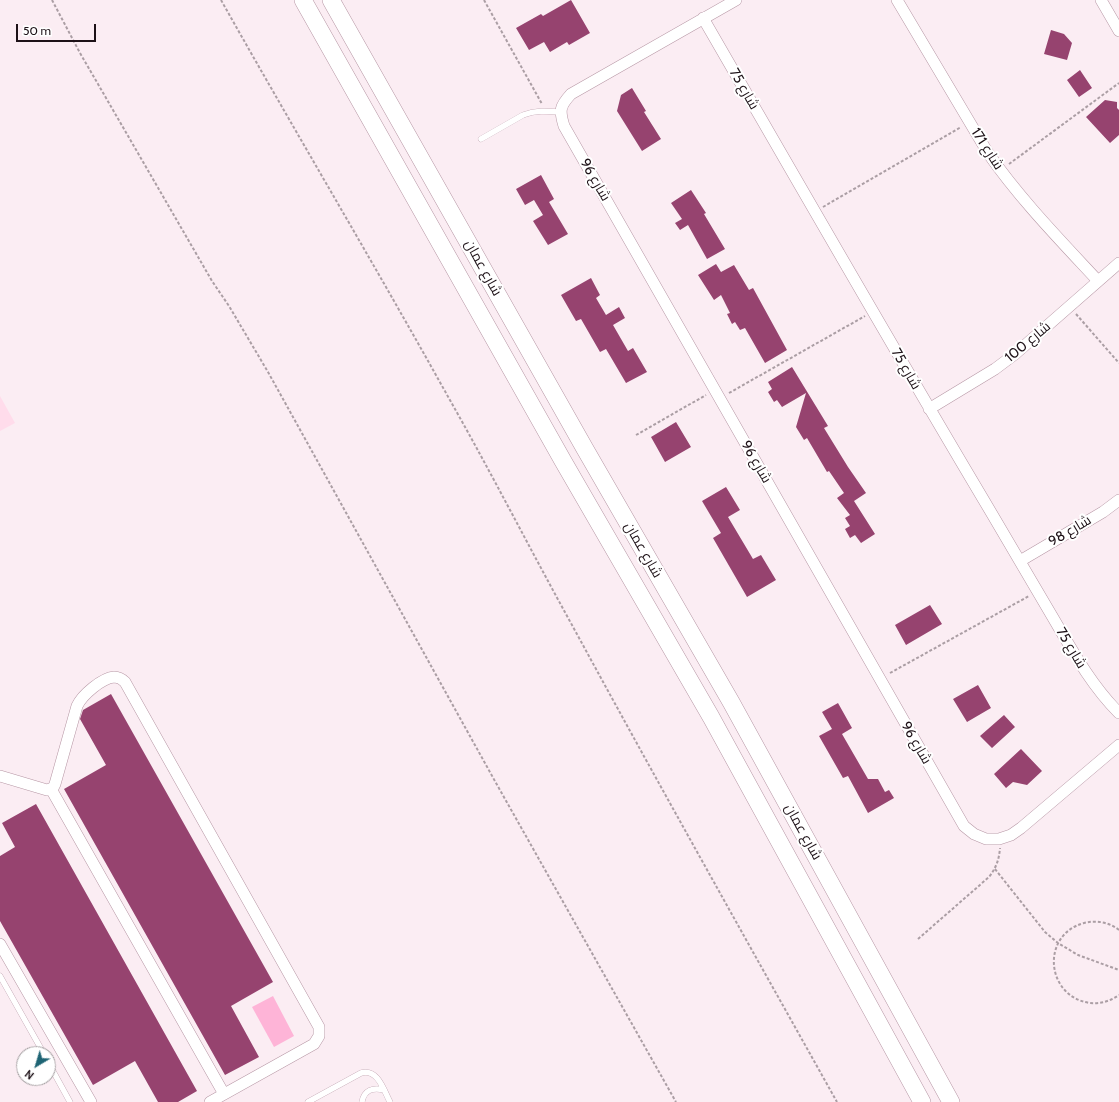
<!DOCTYPE html>
<html>
<head>
<meta charset="utf-8">
<style>
	body { margin:0 }
	#map { position:relative; width:1119px; height:1102px; overflow:hidden; background:#fbedf3; font-family:Cabin,sans-serif }
	canvas { display:block }
	.north { position:absolute; left:16px; top:1046px; width:40px; height:40px; box-sizing:border-box; background:#fff; border:1px solid #a5a0a2; border-radius:50%; rotate:218deg; font-size:11px; font-weight:700; line-height:16px; text-align:center; color:#1d1117 }
	.north::after { content:''; display:block; margin:auto; width:14px; height:18px; background:#1e6474; clip-path:polygon(50% 0,100% 100%,50% 72%,0 100%) }
	.scale { position:absolute; left:16px; top:24px; width:80px; height:18px; box-sizing:border-box; border:2px solid #1d1117; border-top:0; padding-left:5px; font-size:12px; line-height:14px; white-space:nowrap; color:#1d1117; -webkit-text-stroke:3px #fff; paint-order:stroke }
</style>
</head>
<body>
<div id="map">
<canvas width="1119" height="1102"></canvas>
<div class="north">N</div>
<div class="scale">50 m</div>
</div>
<script>
const c = document.querySelector('canvas').getContext('2d');
c.lineJoin = 'round';
function fillPath(path, color) { c.fillStyle = color; c.fill(path, 'evenodd'); }
function strokePath(path, color, width, dash) { c.strokeStyle = color; c.lineWidth = width; c.lineCap = dash ? 'butt' : 'round'; c.setLineDash(dash || []); c.stroke(path); }
function label(font, color, halo, rows, align = 'center') {
  c.font = font + ' Cabin,Cairo,sans-serif'; c.lineWidth = 4; c.setLineDash([]); c.textBaseline = 'middle'; c.strokeStyle = halo; c.fillStyle = color; for (const [text, x, y, turn = 0] of rows) {
    c.save(); c.translate(x, y); c.rotate((+turn || 0) * Math.PI / 180); c.textAlign = isNaN(turn) ? turn : align; if (halo) c.strokeText(text, 0, 0); c.fillText(text, 0, 0); c.restore();
  }
}
fillPath(new Path2D(`
	M0,396L15,423L0,431Z`), '#ffdceb');
fillPath(new Path2D(`
	M273,996L294,1036L274,1047L252,1007Z`), '#feb4d7');
fillPath(new Path2D(`
	M571,0L590,33L569,45L567,42L550,52L544,42L529,50L516,28L541,14L543,16Z
	M1051,30L1064,34L1072,43L1067,60L1044,54Z
	M1080,70L1092,88L1079,97L1067,80Z
	M632,88L646,111L644,112L661,139L642,151L617,111L621,95Z
	M1105,100L1117,102V108L1119,110V135L1110,143L1086,117Z
	M541,175L554,199L549,202L568,234L548,245L533,221L543,215L534,200L525,205L516,189Z
	M691,190L706,213L704,214L725,249L707,259L688,225L680,230L675,223L682,219L671,203Z
	M716,264L721,272L734,265L749,290L753,288L787,350L765,363L745,328L740,330L735,322L732,324L727,314L730,313L721,295L714,300L698,275Z
	M591,278L600,295L596,298L606,315L619,307L625,318L613,325L628,351L633,348L647,372L626,383L606,349L600,352L581,319L576,321L561,295Z
	M792,367L828,426L824,428L848,467L866,493L854,501L875,534L861,543L855,535L850,538L845,529L850,526L845,518L850,515L837,498L844,493L829,471L827,472L807,438L804,440L796,427L806,393L782,407L777,400L774,402L768,392L772,389L768,382Z
	M676,422L691,447L665,462L651,437Z
	M726,487L740,510L728,517L753,559L761,555L776,580L747,597L713,538L721,533L702,501Z
	M930,605L942,624L906,645L895,625Z
	M978,685L991,708L967,722L953,699Z
	M111,694L273,982L231,1006L259,1057L225,1075L64,789L106,765L80,719L83,710Z
	M838,703L852,728L842,734L868,779H878L885,792L889,790L894,798L868,813L848,776L843,778L819,736L832,729L822,712Z
	M1004,715L1015,727L992,748L980,736Z
	M1021,749L1042,771L1027,785L1013,782L1006,788L994,774Z
	M36,804L197,1091L178,1102H158L135,1061L93,1085L0,921V856L15,847L2,823Z`), '#96436f');
const lane = new Path2D(`
	M481,139L523,115C536,110 547,111 560,112
	M0,976L44,1054
	M48,1062L70,1102
	M308,1102L361,1073C378,1068 384,1091 390,1102
	M362,1102C364,1090 373,1087 384,1090`);
const street = new Path2D(`
	M736,0L571,94C560,106 559,110 564,126L964,826L974,834L986,839H999L1011,835L1021,828L1119,745
	M897,0L988,153C1020,199 1060,240 1098,281
	M1101,0L1119,31
	M703,18C799,184 894,350 992,514C1012,548 1032,582 1052,616C1072,650 1091,685 1119,713
	M929,409L995,369L1015,354L1119,263
	M1020,561L1103,512L1119,500
	M0,776L47,790L53,788L55,784L77,706C82,695 102,678 114,677C118,677 122,679 125,682L319,1027V1036L314,1044L210,1102
	M51,789L224,1094
	M0,944L91,1102`);
const primary = new Path2D(`
	M303,0L563,461L711,717L922,1102
	M331,0L585,449L731,702L951,1102`);
strokePath(lane, '#b696a4', 6);
strokePath(street, '#b696a4', 12);
strokePath(primary, '#b696a4', 18);
strokePath(new Path2D(`
	M52,0L80,53L212,281L229,306L268,372L496,783L676,1102
	M221,0C297,135 376,267 451,402C493,476 531,551 572,625C659,785 748,943 837,1102
	M484,0L542,104
	M1009,164L1119,83
	M823,207L961,127
	M1076,314L1119,363
	M729,393L865,316
	M636,435L706,395
	M890,673L1029,596
	M995,869L1045,932L1058,943L1078,955L1119,970
	M1119,930C1109,922 1096,920 1084,923C1040,935 1046,997 1090,1003C1100,1004 1111,1001 1119,995
	M918,939L989,877C996,868 999,860 1000,848`), '#ab9ea4', 2, [3, 2]);
strokePath(lane, '#fff', 5.5);
strokePath(street, '#fff', 11);
strokePath(primary, '#fff', 17);
label('14px', '#1d1117', '#fff', [
	["شارع 75",744,89,60],
	["شارع 171",987,149,57],
	["شارع 96",595,180,60],
	["شارع عمان",483,268,61],
	["شارع 100",1028,342,-40],
	["شارع 75",906,369,60],
	["شارع 96",756,462,60],
	["شارع 98",1070,531,-31],
	["شارع عمان",643,550,60],
	["شارع 75",1071,648,59],
	["شارع 96",916,743,60],
	["شارع عمان",803,832,61]
]);
</script>
</body>
</html>
